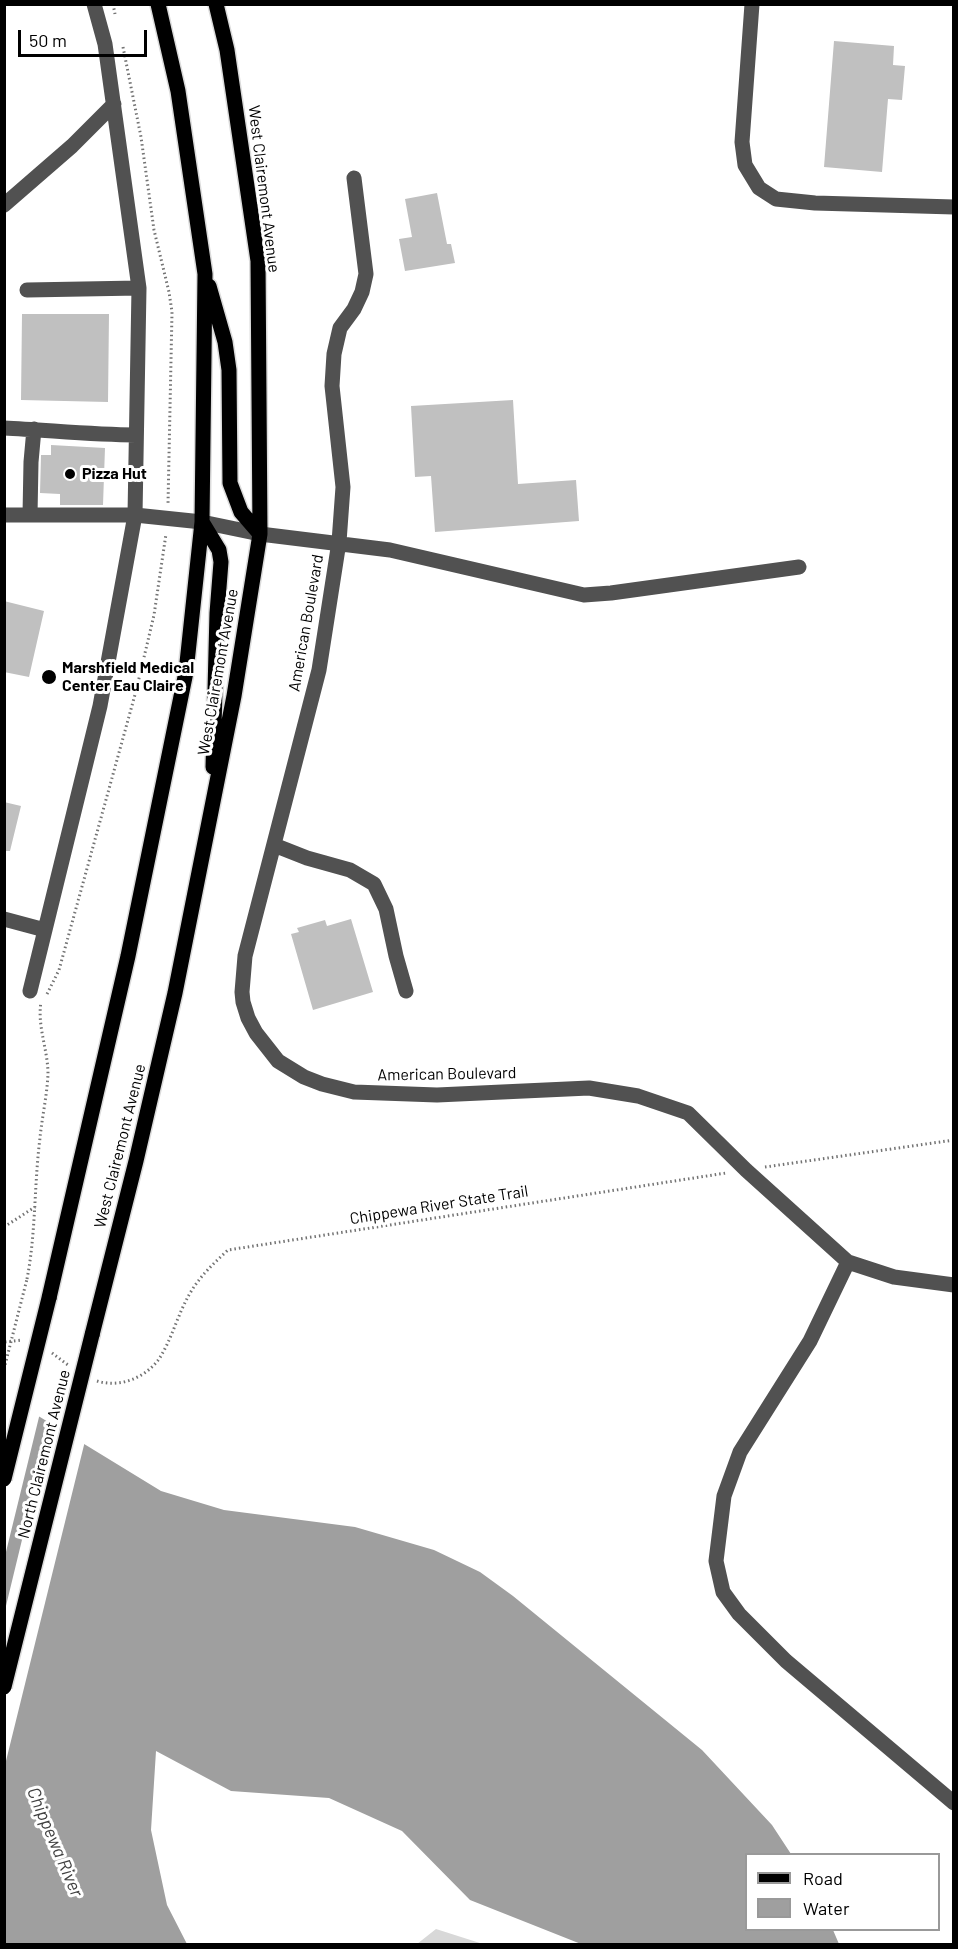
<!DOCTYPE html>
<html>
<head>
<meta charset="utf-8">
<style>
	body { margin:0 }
	#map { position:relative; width:958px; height:1949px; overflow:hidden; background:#fff; font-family:Barlow,sans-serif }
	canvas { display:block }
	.frame { position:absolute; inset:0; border:6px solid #000; pointer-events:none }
	.legend { position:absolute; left:745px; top:1853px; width:195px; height:78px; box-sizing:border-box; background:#fff; border:2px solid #999; margin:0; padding:8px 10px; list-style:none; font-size:18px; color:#000 }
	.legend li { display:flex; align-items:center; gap:12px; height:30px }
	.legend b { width:30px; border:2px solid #999 }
	.scale { position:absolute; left:18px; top:30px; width:129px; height:27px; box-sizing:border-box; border:3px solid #000; border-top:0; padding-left:8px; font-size:18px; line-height:21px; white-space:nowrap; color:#000; -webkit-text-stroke:4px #fff; paint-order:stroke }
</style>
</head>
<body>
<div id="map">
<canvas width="958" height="1949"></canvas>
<div class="frame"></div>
<ul class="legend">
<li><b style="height:8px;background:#000"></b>Road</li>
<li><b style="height:16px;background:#9f9f9f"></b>Water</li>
</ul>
<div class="scale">50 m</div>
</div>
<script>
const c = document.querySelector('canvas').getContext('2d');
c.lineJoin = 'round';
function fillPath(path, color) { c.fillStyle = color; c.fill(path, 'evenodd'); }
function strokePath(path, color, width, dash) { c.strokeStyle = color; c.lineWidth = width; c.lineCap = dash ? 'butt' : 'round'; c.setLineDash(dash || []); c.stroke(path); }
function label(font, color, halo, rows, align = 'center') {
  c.font = font + ' Barlow,sans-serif'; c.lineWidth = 6; c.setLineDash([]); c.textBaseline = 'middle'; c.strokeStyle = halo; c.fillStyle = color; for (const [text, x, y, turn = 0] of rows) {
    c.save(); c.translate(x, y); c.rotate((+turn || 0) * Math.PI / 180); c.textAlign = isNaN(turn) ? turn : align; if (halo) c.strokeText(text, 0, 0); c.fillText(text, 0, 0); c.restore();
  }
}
fillPath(new Path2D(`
	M436,1929L483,1944H485H417Z`), '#d8d8d8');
fillPath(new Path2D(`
	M4,1395L161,1491L224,1510L355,1527L434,1550L480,1572L513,1596L702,1750L772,1825L791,1854H746V1930H833L839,1944H581L470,1900L402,1831L329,1798L231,1791L156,1751L151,1830L167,1905L187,1944H5Z`), '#9f9f9f');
fillPath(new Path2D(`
	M4,1392L40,1413L5,1556Z
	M51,1420L85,1441L5,1765V1610Z`), '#fff');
fillPath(new Path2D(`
	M834,41L894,46L893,65L905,66L902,100L888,99L882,172L824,167Z
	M437,193L447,244H451L455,263L405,271L399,239L412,237L405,199Z
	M22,314H109L108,402L21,400Z
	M513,400L518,484L576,480L579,521L435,532L431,476L415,477L411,406Z
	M51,445L105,448L103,505H60V494L40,493L41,455H51Z
	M4,601L44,611L29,677L4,672Z
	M4,802L21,806L10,851H4Z
	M351,919L373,992L313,1010L291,934L299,932L297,928L325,920L327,926Z`), '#c0c0c0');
const major = new Path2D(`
	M209,286L225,342L229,370L230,483L241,512L260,534
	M202,522L219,550L221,562L217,613L213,767
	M49,1298L128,956L186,672L202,522L205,274L178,91L158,4
	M92,1335L136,1161L175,993L234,696L260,534L258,261L227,50L216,4`);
strokePath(major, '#dbdbdb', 18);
strokePath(new Path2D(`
	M113,4L115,14
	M123,47L141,137L154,230L169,292L172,312L168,504
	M47,994L59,970L136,691L154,615L166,534
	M765,1167L954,1140
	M4,1227L35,1207
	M27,1279C36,1233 34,1185 40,1138C42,1117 47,1096 48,1074C48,1050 37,1026 41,1002
	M5,1342L22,1340
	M52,1353L68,1365
	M97,1381C120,1388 145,1378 159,1359C171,1341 178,1314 189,1295C199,1277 213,1264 228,1250L726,1173`), '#737373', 3, [1.5, 3]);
strokePath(new Path2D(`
	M752,4L742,142L745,165L759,188L776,199L815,203L954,207
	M354,178L366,274L362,292L354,309L340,328L334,354L332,386L343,487L339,542L319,670L245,956L242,992L243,1002L248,1018L256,1033L278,1061L304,1077L322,1084L354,1092L437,1095L589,1088L638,1096L688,1113L746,1170L848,1262L894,1277L954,1285
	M4,205L72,146L114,104
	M27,290L139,288
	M4,428C48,430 92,435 136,435
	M4,515H135L202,522L260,534L390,550L584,595L611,593L799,567
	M30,515L31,462L34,429
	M274,845L307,858L350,870L374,884L386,909L396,956L406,991
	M4,919L45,930
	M30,991L100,706L135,515L139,288L105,44L94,4
	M848,1262L810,1341L740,1452L724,1496L716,1561L723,1592L739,1614L786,1661L954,1803`), '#515151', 15);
strokePath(major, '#000', 15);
const majorBridge = new Path2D(`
	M4,1479L49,1298
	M4,1687L92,1335`);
strokePath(majorBridge, '#dbdbdb', 18, []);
strokePath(new Path2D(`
	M4,1369L27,1279`), '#737373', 3, [1.5, 3]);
strokePath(majorBridge, '#000', 15);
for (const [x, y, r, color] of [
	[70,474,6,"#000"],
	[49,677,8,"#000"]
]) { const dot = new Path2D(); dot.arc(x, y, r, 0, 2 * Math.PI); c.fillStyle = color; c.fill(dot); strokePath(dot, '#fff', 2); }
label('16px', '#000', '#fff', [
	["West Clairemont Avenue",264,189,83],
	["American Boulevard",306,623,-80],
	["West Clairemont Avenue",218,672,-80],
	["American Boulevard",447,1074,-1],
	["West Clairemont Avenue",120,1146,-76],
	["Chippewa River State Trail",439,1205,-9],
	["North Clairemont Avenue",44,1454,-76]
]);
label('bold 16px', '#000', '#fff', [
	["Pizza Hut",82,474],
	["Marshfield Medical",62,668],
	["Center Eau Claire",62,686]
], 'left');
label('italic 18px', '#404040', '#fff', [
	["Chippewa River",55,1842,67]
]);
</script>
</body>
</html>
